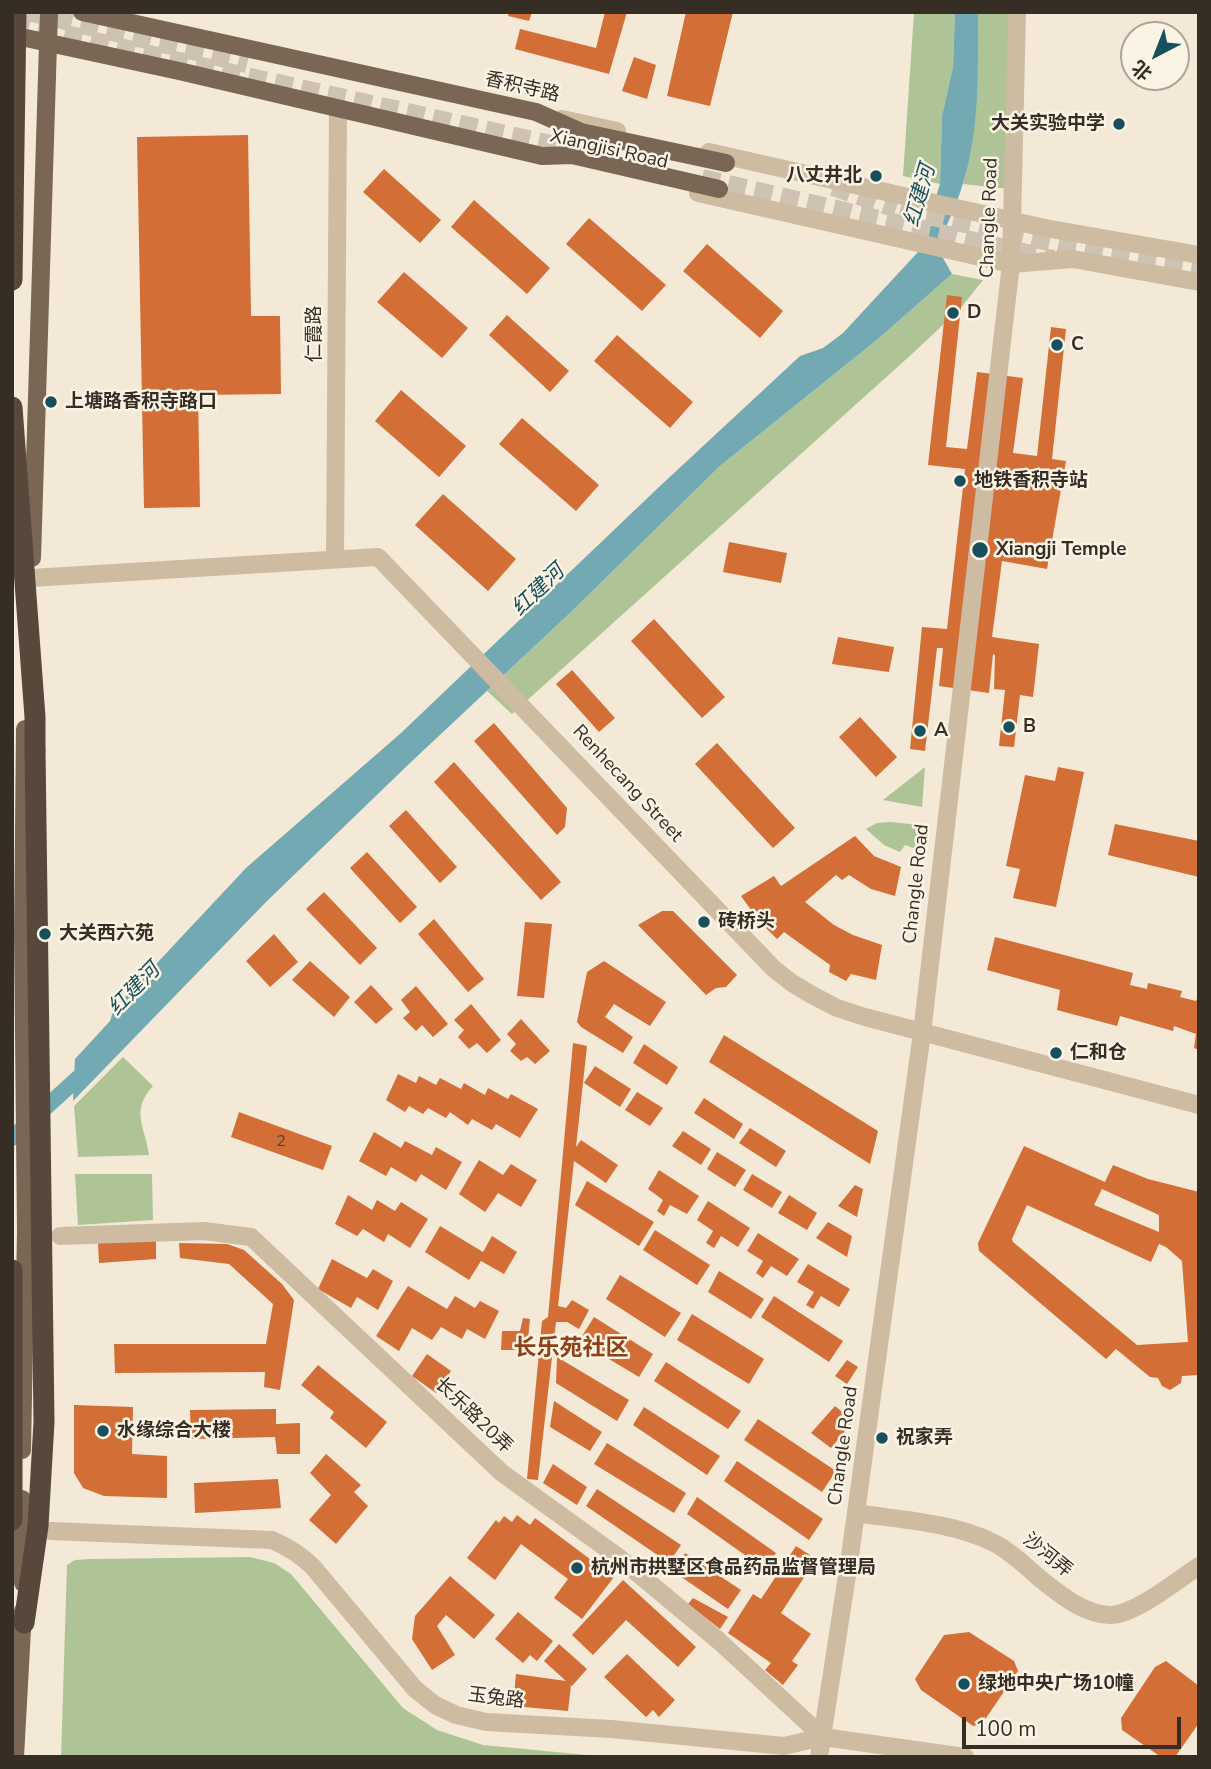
<!DOCTYPE html>
<html>
<head>
<meta charset="utf-8">
<style>
	body { margin:0 }
	#map { position:relative; width:1211px; height:1769px; overflow:hidden; background:#f4e9d7; font-family:"Nunito Sans","Noto Sans SC",sans-serif }
	canvas { display:block }
	.frame { position:absolute; inset:0; border:14px solid #362d25; pointer-events:none }
	.north { position:absolute; left:1120px; top:21px; width:70px; height:70px; box-sizing:border-box; background:#fbf3e4; border:2px solid #aca498; border-radius:50%; rotate:222deg; font-size:19px; font-weight:700; line-height:28px; text-align:center; color:#362d25 }
	.north::after { content:''; display:block; margin:auto; width:24px; height:32px; background:#174f5c; clip-path:polygon(50% 0,100% 100%,50% 72%,0 100%) }
	.scale { position:absolute; left:962px; top:1717px; width:219px; height:32px; box-sizing:border-box; border:4px solid #362d25; border-top:0; padding-left:9px; font-size:21px; line-height:24px; white-space:nowrap; color:#362d25; -webkit-text-stroke:5px #fbf3e4; paint-order:stroke }
</style>
</head>
<body>
<div id="map">
<canvas width="1211" height="1769"></canvas>
<div class="frame"></div>
<div class="north">北</div>
<div class="scale">100 m</div>
</div>
<script>
const c = document.querySelector('canvas').getContext('2d');
c.lineJoin = 'round';
function fillPath(path, color) { c.fillStyle = color; c.fill(path, 'evenodd'); }
function strokePath(path, color, width, dash) { c.strokeStyle = color; c.lineWidth = width; c.lineCap = dash ? 'butt' : 'round'; c.setLineDash(dash || []); c.stroke(path); }
function label(font, color, halo, rows, align = 'center') {
  c.font = font + ' "Nunito Sans","Noto Sans SC",sans-serif'; c.lineWidth = 5; c.setLineDash([]); c.textBaseline = 'middle'; c.strokeStyle = halo; c.fillStyle = color; for (const [text, x, y, turn = 0] of rows) {
    c.save(); c.translate(x, y); c.rotate((+turn || 0) * Math.PI / 180); c.textAlign = isNaN(turn) ? turn : align; if (halo) c.strokeText(text, 0, 0); c.fillText(text, 0, 0); c.restore();
  }
}
fillPath(new Path2D(`
	M914,12H955L953,67L942,116L940,184L903,176Z
	M978,12H1019V190L963,184C977,127 978,70 978,12Z
	M952,274L983,280L959,310L913,353L512,714L487,691L570,613L720,466L878,339Z
	M925,767L922,807L883,800Z
	M891,822L919,825L916,849L905,845L900,852L884,845L866,829L877,823Z
	M123,1057L153,1086C130,1111 145,1126 149,1155L78,1157L74,1106Z
	M75,1174H152L153,1220L78,1225Z
	M250,1557L274,1563L291,1574L403,1708L437,1730L483,1745L608,1757H61L67,1565L75,1560L91,1559Z`), '#afc496');
fillPath(new Path2D(`
	M955,12H978C978,68 980,129 963,183C957,205 946,226 937,247L952,274L878,339L720,466L570,613L410,763L267,901L73,1101L75,1059L110,1021L114,1009L246,868L401,733L659,487L800,356L823,348L843,333L918,252L940,184L942,116L953,67Z`), '#73a9b3');
strokePath(new Path2D(`
	M12,1138L88,1069`), '#73a9b3', 16);
fillPath(new Path2D(`
	M509,12H532L529,21L508,16Z
	M605,12H627L609,74L515,49L520,29L596,48Z
	M686,12H733L710,106L667,96Z
	M634,57L656,65L647,99L622,91Z
	M248,135L251,316H280L281,394L198,395L200,507L144,508L137,137Z
	M384,169L441,220L420,243L363,192Z
	M474,200L550,268L527,294L451,227Z
	M589,218L666,285L642,311L566,244Z
	M707,244L783,311L760,338L683,271Z
	M404,272L468,328L442,358L377,302Z
	M947,295L962,297L946,447L967,449L977,372L1023,378L1013,453L1037,456L1051,327L1066,329L1052,459L1066,461L1047,569L1002,561L992,637L1039,644L1033,697L1020,695L1014,747L999,746L1005,690L994,689L995,655L993,654L989,693L939,686L943,648H937L925,751L910,749L922,627L947,629L965,469L928,465Z
	M507,315L569,371L550,392L489,335Z
	M617,335L693,402L670,428L594,361Z
	M401,390L466,446L439,477L375,421Z
	M522,418L599,485L576,511L499,444Z
	M443,494L516,559L488,591L415,525Z
	M729,542L787,553L781,583L723,572Z
	M654,619L725,697L702,718L631,641Z
	M838,637L894,647L889,672L832,664Z
	M572,670L615,718L599,732L556,684Z
	M860,717L897,757L876,777L839,737Z
	M494,723L567,808L565,827L557,835L474,741Z
	M717,743L795,828L773,848L695,764Z
	M454,762L561,882L541,900L434,782Z
	M1058,767L1084,772L1056,907L1013,898L1020,869L1006,866L1025,775L1055,781Z
	M406,810L457,867L440,883L389,826Z
	M1115,824L1199,841V877L1108,855Z
	M855,836L874,856L901,867L895,896L871,889L849,875L842,880L836,875L805,902L834,925L853,935L882,945L876,980L851,974L846,981L829,972L830,965L784,932L777,939L759,921L741,896L774,876L781,886Z
	M367,852L417,907L400,923L350,868Z
	M324,892L377,948L360,965L306,909Z
	M662,911H673L737,975L726,987L716,988L706,995L638,925Z
	M434,919L484,979L468,992L418,934Z
	M525,922L552,924L544,998L517,996Z
	M274,934L298,962L270,987L246,961Z
	M995,937L1133,973L1130,985L1147,989L1148,983L1182,991L1180,997L1196,1001L1199,994V1050L1194,1048L1196,1034L1174,1026L1173,1031L1120,1016L1117,1026L1057,1010L1060,990L987,970Z
	M310,961L350,997L334,1017L292,980Z
	M604,961L666,1002L650,1026L614,1004L605,1017L633,1037L623,1053L581,1027L577,1022L587,972Z
	M371,985L393,1009L376,1024L354,1002Z
	M416,986L448,1024L433,1037L422,1025L416,1031L403,1018L410,1012L401,1000Z
	M471,1004L501,1040L487,1053L477,1043L469,1049L458,1037L464,1030L454,1020Z
	M521,1019L550,1051L535,1064L527,1057L521,1061L510,1051L516,1044L507,1034Z
	M724,1035L878,1131L870,1164L709,1062Z
	M573,1043L587,1046L576,1147L581,1140L618,1165L606,1183L574,1161L558,1306L566,1308L572,1300L589,1310L579,1329L567,1322H556L538,1480L527,1479L542,1321L548,1317Z
	M644,1044L678,1067L667,1085L633,1063Z
	M595,1066L631,1089L620,1107L584,1083Z
	M398,1074L416,1083L419,1076L436,1085L440,1078L461,1089L464,1083L485,1095L488,1088L508,1099L511,1094L538,1109L520,1138L496,1124L492,1130L472,1119L468,1125L450,1112L446,1118L428,1108L423,1114L409,1106L405,1112L386,1100Z
	M637,1092L663,1108L650,1126L625,1110Z
	M704,1098L743,1124L734,1139L694,1113Z
	M239,1112L332,1146L323,1170L231,1137Z
	M750,1128L786,1151L776,1167L739,1143Z
	M683,1131L711,1149L701,1165L672,1146Z
	M374,1132L401,1148L405,1141L432,1155L436,1147L462,1162L446,1190L421,1174L416,1182L391,1167L386,1176L359,1161Z
	M1024,1146L1105,1182L1113,1165L1148,1179L1199,1192V1375L1182,1376L1181,1383L1170,1390L1162,1386L1158,1378L1150,1377L1116,1349L1106,1359L979,1251L978,1243ZM1102,1189L1159,1215V1232L1094,1205ZM1027,1205L1151,1262L1159,1244L1166,1247L1182,1261L1188,1342L1137,1345L1013,1242L1012,1239Z
	M717,1152L746,1170L735,1187L707,1169Z
	M479,1160L503,1175L511,1164L537,1180L521,1207L498,1193L485,1212L459,1194Z
	M659,1170L699,1196L687,1214L670,1205L664,1216L657,1211L663,1200L648,1189Z
	M752,1174L782,1192L772,1208L743,1190Z
	M587,1181L654,1222L639,1246L575,1205Z
	M855,1185L863,1189L857,1217L838,1206Z
	M348,1195L372,1210L377,1200L395,1211L401,1202L428,1219L410,1248L388,1234L384,1242L363,1229L357,1236L335,1224Z
	M789,1195L817,1213L807,1230L778,1213Z
	M708,1201L750,1228L738,1247L721,1236L714,1248L706,1243L713,1231L697,1220Z
	M828,1222L852,1236L847,1257L816,1238Z
	M440,1226L483,1252L492,1236L517,1252L504,1274L481,1261L469,1280L425,1252Z
	M655,1230L710,1265L697,1285L643,1250Z
	M758,1233L799,1259L787,1276L771,1266L763,1278L756,1273L763,1261L747,1251Z
	M156,1241V1259L99,1263L98,1243Z
	M179,1243L227,1244L244,1250L282,1284L294,1300L280,1390L264,1387L265,1372L115,1373L114,1344H266L273,1304L229,1264L180,1258Z
	M332,1259L367,1278L373,1269L393,1281L378,1310L357,1297L351,1308L318,1289Z
	M808,1264L850,1289L839,1307L821,1296L813,1309L806,1305L814,1292L797,1282Z
	M719,1271L764,1299L751,1319L708,1292Z
	M620,1275L681,1313L665,1337L606,1299Z
	M408,1286L447,1309L455,1296L475,1308L480,1301L499,1311L485,1339L467,1329L462,1339L441,1327L432,1340L412,1328L399,1351L376,1336Z
	M774,1296L843,1341L829,1362L761,1317Z
	M692,1314L764,1359L749,1384L677,1340Z
	M594,1317L653,1354L639,1377L579,1341Z
	M523,1318L530,1319L527,1350H501L502,1331H520Z
	M427,1354L451,1371L436,1393L412,1376Z
	M557,1357L629,1400L617,1421L556,1383Z
	M847,1360L858,1367L847,1384L835,1376Z
	M666,1362L741,1411L728,1429L654,1381Z
	M318,1365L387,1422L366,1448L330,1418L334,1412L301,1385Z
	M554,1401L602,1432L590,1451L550,1427Z
	M74,1405L133,1407L132,1454L167,1456V1498L104,1496L83,1488L74,1473Z
	M835,1406L853,1421L831,1448L811,1433Z
	M644,1407L720,1456L707,1475L633,1425Z
	M276,1409V1424L300,1423V1454H277L275,1437L191,1439L190,1410Z
	M758,1419L836,1471L822,1492L744,1440Z
	M607,1443L686,1493L674,1513L594,1464Z
	M326,1454L361,1485L354,1492L368,1506L336,1544L309,1520L331,1495L310,1473Z
	M737,1461L823,1519L809,1540L724,1481Z
	M553,1464L587,1487L577,1505L543,1483Z
	M278,1479L281,1508L195,1513L194,1483Z
	M597,1489L681,1545L669,1563L586,1506Z
	M697,1497L776,1553L766,1570L687,1514Z
	M517,1515L530,1525L535,1518L614,1577L582,1619L554,1598L568,1579L521,1544L495,1580L467,1558L496,1520L499,1523L504,1516L512,1522Z
	M796,1546L816,1559L781,1613L811,1634L792,1661L798,1665L783,1685L765,1670L771,1663L728,1633L753,1594L761,1599Z
	M685,1553L741,1590L728,1609L674,1572Z
	M450,1576L495,1615L474,1639L446,1615L437,1626L455,1655L432,1670L412,1639L415,1616Z
	M623,1580L696,1647L678,1667L626,1620L593,1655L572,1635Z
	M693,1598L728,1617L720,1629L688,1604Z
	M518,1612L553,1641L537,1661L530,1655L523,1663L495,1639Z
	M969,1632L1014,1661L1018,1671L982,1724L973,1726L921,1690L915,1679L944,1635Z
	M559,1644L587,1669L572,1686L571,1685L568,1711L513,1706L516,1674L566,1681L544,1661Z
	M627,1654L675,1700L659,1717L653,1710L646,1717L604,1677Z
	M1166,1661L1199,1686V1723L1175,1757H1161L1122,1730L1121,1718L1155,1667Z`), '#d26e36');
strokePath(new Path2D(`
	M28,12L247,64
	M12,21L166,58L586,152
	M702,178L1053,259
	M833,187L896,209
	M900,210L1062,245L1199,267`), '#cec3b3', 18, [18, 9]);
strokePath(new Path2D(`
	M562,119L617,131
	M709,152L1045,228L1199,255
	M698,193L1011,264L1073,259L1199,282
	M335,559L338,108
	M31,578L378,557L774,969L792,983L812,995L837,1008L865,1017L1199,1105
	M60,1236L204,1231L251,1237L502,1473L617,1556L719,1641L823,1737
	M856,1513C900,1520 951,1522 992,1542C1011,1551 1027,1568 1043,1581C1062,1596 1084,1614 1110,1615C1135,1615 1177,1580 1199,1566
	M51,1531L272,1540C288,1547 300,1554 313,1567L415,1689L435,1705L456,1715L486,1722L611,1729L784,1746L823,1737L965,1757
	M819,1757L850,1556L922,1033L1011,264L1017,12`), '#cdbba2', 18);
strokePath(new Path2D(`
	M82,12L536,112L581,132L726,163
	M12,35L179,71L542,156L572,155L719,189
	M32,558L49,12
	M22,1450L26,1232L23,934L25,729
	M22,1499L23,1583
	M15,1757L23,1611`), '#7a6655', 18);
strokePath(new Path2D(`
	M12,1270V1520
	M24,1623L38,1526L44,1422L35,750`), '#58483b', 21);
strokePath(new Path2D(`
	M12,280L16,12
	M12,407L35,717V750`), '#58483b', 21);
for (const [x, y, r, color] of [
	[1119,124,7,"#174f5c"],
	[876,176,7,"#174f5c"],
	[953,313,7,"#174f5c"],
	[1057,345,7,"#174f5c"],
	[51,402,7,"#174f5c"],
	[960,481,7,"#174f5c"],
	[980,550,9,"#174f5c"],
	[1009,727,7,"#174f5c"],
	[920,731,7,"#174f5c"],
	[704,922,7,"#174f5c"],
	[45,934,7,"#174f5c"],
	[1056,1053,7,"#174f5c"],
	[103,1431,7,"#174f5c"],
	[882,1438,7,"#174f5c"],
	[577,1568,7,"#174f5c"],
	[964,1684,7,"#174f5c"]
]) { const dot = new Path2D(); dot.arc(x, y, r, 0, 2 * Math.PI); c.fillStyle = color; c.fill(dot); strokePath(dot, '#fbf3e4', 2.5); }
label('16px', '#5d3d29', null, [
	["2",281,1142]
]);
label('19px', '#362d25', '#fbf3e4', [
	["香积寺路",522,88,13],
	["Xiangjisi Road",609,150,13],
	["Changle Road",990,218,-88],
	["仁霞路",315,334,-90],
	["Renhecang Street",627,784,47],
	["Changle Road",917,884,-84],
	["长乐路20弄",473,1416,44],
	["Changle Road",844,1446,-82],
	["沙河弄",1047,1556,39],
	["玉兔路",496,1699,7]
]);
label('bold 19px', '#362d25', '#fbf3e4', [
	["大关实验中学",1105,124,"right"],
	["八丈井北",862,176,"right"],
	["D",967,313],
	["C",1071,345],
	["上塘路香积寺路口",65,402],
	["地铁香积寺站",974,481],
	["Xiangji Temple",996,550],
	["B",1023,727],
	["A",934,731],
	["砖桥头",718,922],
	["大关西六苑",59,934],
	["仁和仓",1070,1053],
	["水缘综合大楼",117,1431],
	["祝家弄",896,1438],
	["杭州市拱墅区食品药品监督管理局",591,1568],
	["绿地中央广场10幢",978,1684]
], 'left');
label('italic 21px', '#174f5c', '#fbf3e4', [
	["红建河",921,196,-74],
	["红建河",539,591,-44],
	["红建河",135,990,-46]
]);
label('bold 23px', '#8d4116', '#fbf3e4', [
	["长乐苑社区",571,1349]
]);
</script>
</body>
</html>
